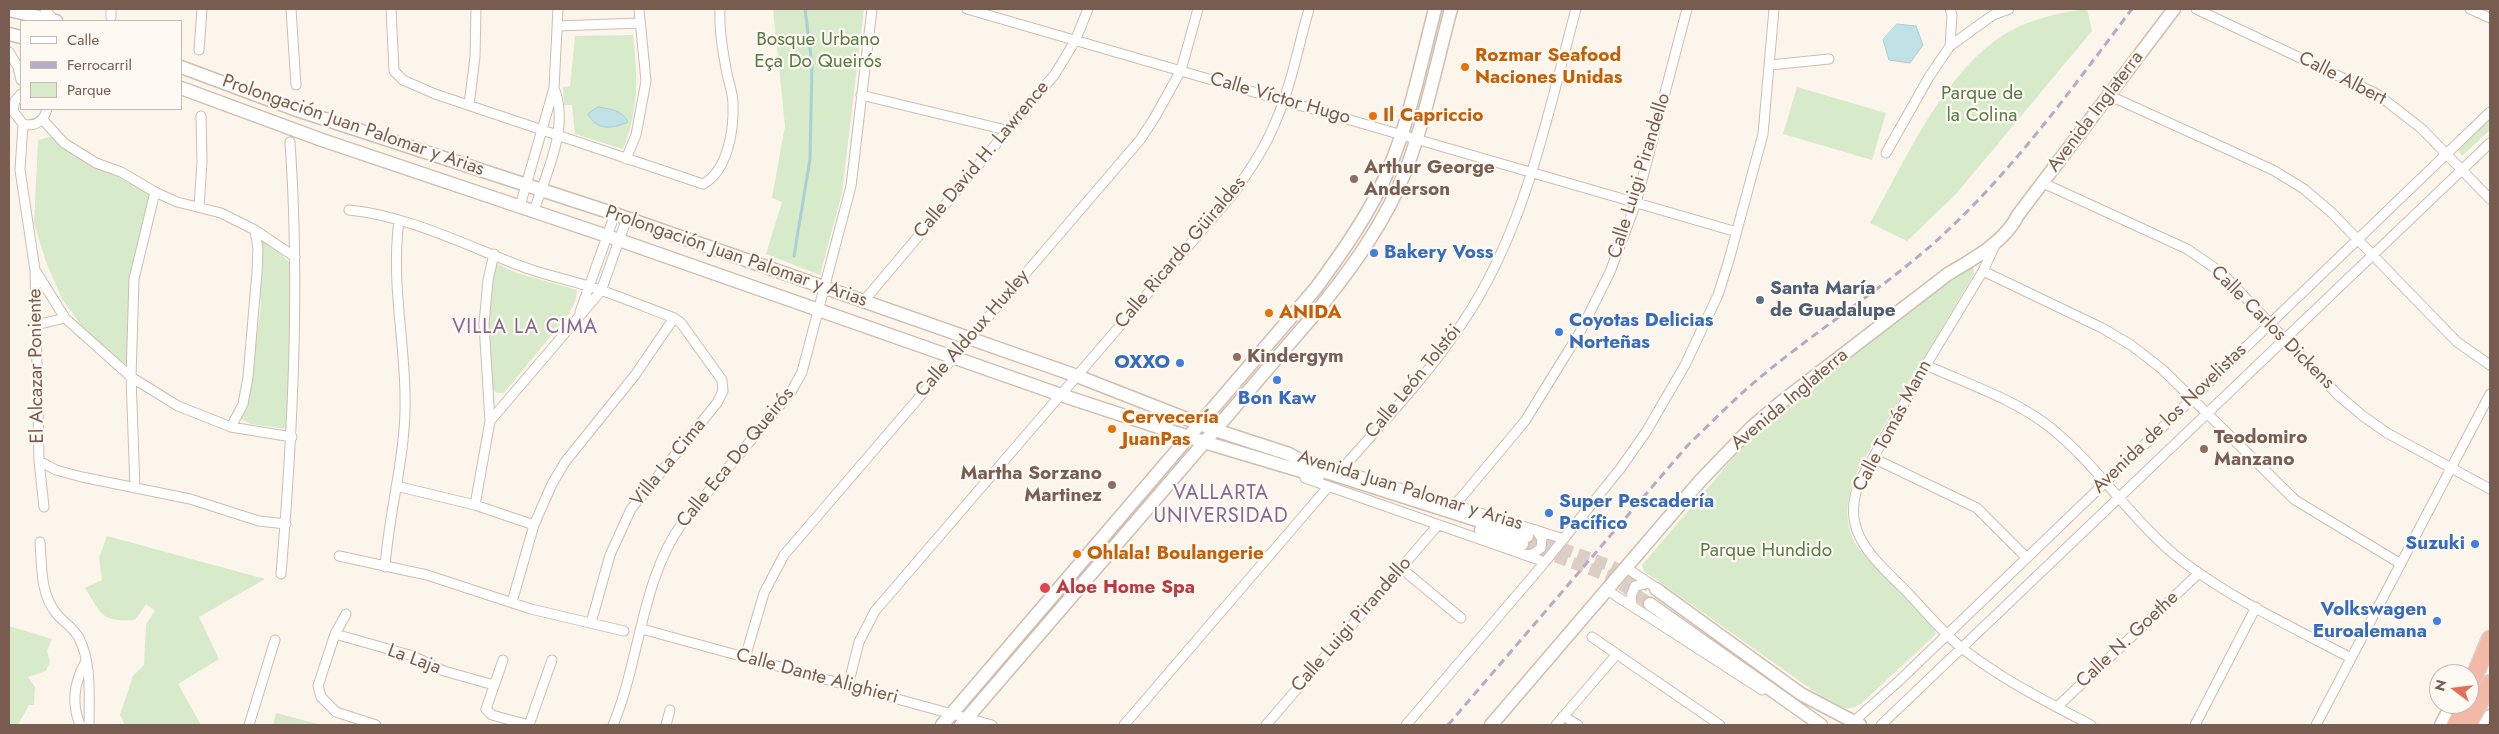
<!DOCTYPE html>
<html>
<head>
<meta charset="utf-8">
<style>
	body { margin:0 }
	#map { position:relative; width:2499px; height:734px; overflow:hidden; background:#fcf5ec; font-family:Jost,sans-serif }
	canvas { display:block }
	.frame { position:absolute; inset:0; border:10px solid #775c4f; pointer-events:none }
	.legend { position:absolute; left:20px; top:20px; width:162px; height:90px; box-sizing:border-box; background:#fef9f2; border:1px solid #c8bab1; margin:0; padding:6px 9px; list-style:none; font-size:15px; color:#775c4f }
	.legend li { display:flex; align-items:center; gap:10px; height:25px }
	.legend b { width:25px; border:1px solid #c8bab1 }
	.north { position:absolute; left:2429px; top:664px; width:50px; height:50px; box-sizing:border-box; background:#fef9f2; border:1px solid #c8bab1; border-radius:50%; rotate:285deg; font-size:14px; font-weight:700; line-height:20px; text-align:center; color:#775c4f }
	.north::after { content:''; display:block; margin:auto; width:18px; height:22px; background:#e07357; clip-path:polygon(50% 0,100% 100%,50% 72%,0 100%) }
</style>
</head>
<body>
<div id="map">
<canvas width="2499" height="734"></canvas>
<div class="frame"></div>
<ul class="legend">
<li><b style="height:6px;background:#fff"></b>Calle</li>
<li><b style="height:6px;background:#b8a9c7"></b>Ferrocarril</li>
<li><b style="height:14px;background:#d7eaca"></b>Parque</li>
</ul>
<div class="north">N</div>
</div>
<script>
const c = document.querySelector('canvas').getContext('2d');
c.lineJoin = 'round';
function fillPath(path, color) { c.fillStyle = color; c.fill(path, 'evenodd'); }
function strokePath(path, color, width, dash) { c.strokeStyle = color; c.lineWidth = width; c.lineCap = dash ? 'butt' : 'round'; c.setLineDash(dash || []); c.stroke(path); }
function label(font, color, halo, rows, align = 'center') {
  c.font = font + ' Jost,sans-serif'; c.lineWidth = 4.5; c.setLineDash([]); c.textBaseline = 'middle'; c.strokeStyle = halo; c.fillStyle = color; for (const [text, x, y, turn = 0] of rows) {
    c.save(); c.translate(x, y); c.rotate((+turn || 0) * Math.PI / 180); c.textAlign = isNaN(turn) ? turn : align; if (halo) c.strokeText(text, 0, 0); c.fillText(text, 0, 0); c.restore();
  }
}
fillPath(new Path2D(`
	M773,9H864L842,193L820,275L766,254L782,202L772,198L785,126Z
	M2087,9L2092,31L1956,194L1907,241L1870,223C1906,160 1937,84 1997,39C2021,22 2058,12 2087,9Z
	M633,35C638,76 639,111 623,149L575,134L572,105H564L563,87L570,86L575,36Z
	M1797,87L1886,113L1872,160L1783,134Z
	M2490,118V130L2462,156L2457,149Z
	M53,136L69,153L152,194L132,278L131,368L91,339L62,299L46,262L34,224L38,140Z
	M257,232L290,263L288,429L251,424L240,419L251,380L261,305Z
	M495,263L517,273L577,290L575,302L568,315L504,393H497L491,388C488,345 488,305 495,263Z
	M1968,266L1973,267L1974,274L1861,464C1847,491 1841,519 1857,547L1934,629L1936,634L1862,703C1850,712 1840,708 1828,701L1644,571L1642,565L1740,450L1778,413Z
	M107,536L265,579L199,617L219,659L178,684L201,725H125L120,715L133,676L144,665L146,624L155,611L146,604L135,620C101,622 102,615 85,588L102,580L99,558Z
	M9,626L52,639L47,651L50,661L46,671L28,677L35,687L34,705H29L18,725H9Z
	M276,713L322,725H273Z`), '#d7eaca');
const water = new Path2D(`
	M1897,24L1916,26L1923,45L1910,63L1889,60L1883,40Z
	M598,107C611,109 622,110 628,122C613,129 596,131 588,114Z`);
fillPath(water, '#c0e1e6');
strokePath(water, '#a7d0d7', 1);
strokePath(new Path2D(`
	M794,256L810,159L812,65L805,9`), '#a7d0d7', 3);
strokePath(new Path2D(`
	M1527,536L1611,566L1649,586
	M1522,544L1609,576L1650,604`), '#dbcfc5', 12, [12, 6]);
const street = new Path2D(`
	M45,9L54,21
	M291,9L296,85
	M391,9L394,71L403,80L435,94L703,184C728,171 734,129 733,104C733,94 729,83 727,74C723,52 719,31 720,9
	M967,9L1737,232
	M2196,9L2377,94L2422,129L2490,199
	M2470,9L2490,18
	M111,17V9
	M558,26L639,23
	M1950,46L1993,15L2009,9
	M199,50L202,9
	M9,52L18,67L21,80
	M1770,65L1829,59
	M21,94L15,101L13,111L23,124C35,127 44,121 47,109
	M861,95L1006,130
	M2108,95L2273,170L2304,189L2332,213L2457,342L2490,365
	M469,105L475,57L476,9
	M43,120L64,143L96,163L121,172L155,192L177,202L221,213L255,230L295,257
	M23,124L20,170L35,270L39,461L44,507
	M1886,153L1929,77L1950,46L1952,15L1950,9
	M626,159L636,135L646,81L639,9
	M2043,183L2187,249L2222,273L2338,395L2363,416L2387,433L2490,489
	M520,206L554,88L558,9
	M199,207L202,162L201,116
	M349,210C408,216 463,244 518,265C541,274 565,279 588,286C617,295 645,307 674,318L681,323L722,380L723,391L717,403L631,509L610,555L591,623
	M534,211C546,173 570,127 554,88
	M1996,243L1983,271L1926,365L1861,479C1837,530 1874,559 1907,592C1925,611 1943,633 1963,649C2003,680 2047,702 2091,725
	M35,270L65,318L131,377L178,406L231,427L292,437
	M1983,271L2102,328L2131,345L2162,369L2295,500L2401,564
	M863,302L1055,74L1075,41L1088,9
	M580,312L615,214
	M36,325L65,318
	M1926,365C1967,384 2015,399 2051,428C2098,466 2133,522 2181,560C2233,600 2294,628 2351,658
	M490,421L601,291L627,218
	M231,427L243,404L248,377L257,272L258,249L255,230
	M1873,458L1977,508L2027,558
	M1306,459L1564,539
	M39,461L56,470L82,477L190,499L259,521L286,524
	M1342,469C1384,421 1428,375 1463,322C1526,228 1547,116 1576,9
	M1305,478L1545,562
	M396,486L475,505L534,525
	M135,488L131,377L134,279L155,192
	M475,505L490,421L484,324L488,280L494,254
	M1454,506L1525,421L1580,332L1610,272L1636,203L1687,9
	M40,542C42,566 40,593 56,613C63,622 73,627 79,638C92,664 89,697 89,725
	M1524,555L1533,554L1541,548L1542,539L1536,530
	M339,556L427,575L531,609L624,631
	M385,567C389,509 407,453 405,394C404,334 391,282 399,220
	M1625,567L1661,591
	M1401,568L1461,618
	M281,574C293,430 300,285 290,142
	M1607,590L1762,690
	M512,602L534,525L552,484L565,462L635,375L674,318
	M1632,604L1631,596L1635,586L1649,583
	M346,614L335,634L318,686L321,697L336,712L376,725
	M642,629L992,725
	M335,634L413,656L444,671L494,685
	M1592,637L1720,725
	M745,658L764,593L784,555L1140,140L1155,117L1181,70L1198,9
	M503,660L486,709L492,715L529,725
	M848,686L859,642L875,611L1234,193C1249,171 1265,148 1275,123C1291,87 1298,47 1309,9
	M2057,707L2199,573
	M1563,716L1578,725
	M1851,724L1900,680L2490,112
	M80,725C71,703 74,683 85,663
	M249,725L275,640
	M529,725L552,660
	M613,725C640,661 641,579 683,522L791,392L802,372L851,186L872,9
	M666,725L670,710
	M1124,725L1328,487
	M1266,725L1438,525
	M1406,725L1545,562L1620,469L1646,432L1685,365L1718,295L1729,260L1763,134L1774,9
	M1556,725L1617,654
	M1881,725L2490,143
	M2195,725L2256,607
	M2316,725L2490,394`);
const secondary = new Path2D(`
	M9,10L56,21
	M9,34L21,37
	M181,67L294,109L615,214L1077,376L1215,430L1289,454L1317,469L1527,536
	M181,88L322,140L619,240L1061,395L1204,442L1318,476
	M1481,530L1522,544
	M1656,589L1801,694L1860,725
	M1650,604L1821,725
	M942,725L1316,288C1343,251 1370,213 1388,171C1410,119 1421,63 1435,9
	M961,725L1313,316C1350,271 1386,222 1407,167C1426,116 1437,61 1451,9
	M1491,725L1700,481L1752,427L1780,403L1948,274C1973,259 2005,242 2018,215L2174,9
	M2441,725L2452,704
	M2485,725L2490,716`);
const highway = new Path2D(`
	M2469,689L2490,639
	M2455,725L2466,704
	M2468,725L2490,683`);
strokePath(street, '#cebdb1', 11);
strokePath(secondary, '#d1beaf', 15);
strokePath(highway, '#d9d1ce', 19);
strokePath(street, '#fff', 9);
strokePath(secondary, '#fff', 12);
strokePath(highway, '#f3b8a6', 16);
strokePath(new Path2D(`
	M1448,725L1688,445C1711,423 1733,400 1757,380C1814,332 1878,292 1934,243C2011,174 2070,91 2132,9`), '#b8a9c7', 3, [8, 5]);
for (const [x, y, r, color] of [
	[1465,67,5,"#e8710a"],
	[1373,116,5,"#e8710a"],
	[1354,179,5,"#8d6e63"],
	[1374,253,5,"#3f7fe0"],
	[1760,300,5,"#5c6f8a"],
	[1269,313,5,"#e8710a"],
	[1559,332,5,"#3f7fe0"],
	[1237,357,5,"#8d6e63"],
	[1180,363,5,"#3f7fe0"],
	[1277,380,5,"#3f7fe0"],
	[1112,429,5,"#e8710a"],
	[2204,449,5,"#8d6e63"],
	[1112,485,5,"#8d6e63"],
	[1549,513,5,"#3f7fe0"],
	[2475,544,5,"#3f7fe0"],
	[1077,554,5,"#e8710a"],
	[1045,588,6,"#e0444e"],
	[2437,621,5,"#3f7fe0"]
]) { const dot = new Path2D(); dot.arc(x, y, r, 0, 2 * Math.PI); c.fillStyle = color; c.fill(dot); strokePath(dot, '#fef9f2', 2); }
label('19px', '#577c47', '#fef9f2', [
	["Bosque Urbano",818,40],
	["Eça Do Queirós",818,62],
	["Parque de",1982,94],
	["la Colina",1982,116],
	["Parque Hundido",1766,551]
]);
label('bold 19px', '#c56008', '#fef9f2', [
	["Rozmar Seafood",1475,56],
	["Naciones Unidas",1475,78],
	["Il Capriccio",1383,116],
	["ANIDA",1279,313],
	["Cervecería",1122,418],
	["JuanPas",1122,440],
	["Ohlala! Boulangerie",1087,554]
], 'left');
label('19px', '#775c4f', '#fef9f2', [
	["Calle Albert",2342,79,27],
	["Calle Víctor Hugo",1280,99,16],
	["Avenida Inglaterra",2096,112,-53],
	["Prolongación Juan Palomar y Arias",353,126,19],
	["Calle David H. Lawrence",982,160,-50],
	["Calle Luigi Pirandello",1640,176,-73],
	["Calle Ricardo Güiraldes",1181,253,-50],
	["Prolongación Juan Palomar y Arias",736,257,19],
	["Calle Carlos Dickens",2272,328,45],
	["Calle Aldoux Huxley",973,334,-49],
	["El Alcazar Poniente",37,366,-91],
	["Calle León Tolstói",1414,382,-51],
	["Avenida Inglaterra",1790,400,-40],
	["Avenida de los Novelistas",2170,419,-44],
	["Calle Tomás Mann",1893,426,-62],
	["Calle Eca Do Queirós",736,458,-51],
	["Villa La Cima",669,463,-51],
	["Avenida Juan Palomar y Arias",1410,491,17],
	["Calle Luigi Pirandello",1352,625,-49],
	["Calle N. Goethe",2128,640,-43],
	["La Laja",414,660,20],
	["Calle Dante Alighieri",817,677,15]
]);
label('bold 19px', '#785e54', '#fef9f2', [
	["Arthur George",1364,168],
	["Anderson",1364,190],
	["Kindergym",1247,357],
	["Teodomiro",2214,438],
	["Manzano",2214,460],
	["Martha Sorzano",1102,474,"right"],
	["Martinez",1102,496,"right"]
], 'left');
label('bold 19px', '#366cbe', '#fef9f2', [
	["Bakery Voss",1384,253],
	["Coyotas Delicias",1569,321],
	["Norteñas",1569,343],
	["OXXO",1170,363,"right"],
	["Bon Kaw",1277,399,"center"],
	["Super Pescadería",1559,502],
	["Pacífico",1559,524],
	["Suzuki",2465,544,"right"],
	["Volkswagen",2427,610,"right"],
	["Euroalemana",2427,632,"right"]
], 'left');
label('bold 19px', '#4e5e75', '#fef9f2', [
	["Santa María",1770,289],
	["de Guadalupe",1770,311]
], 'left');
label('bold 19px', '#be3a42', '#fef9f2', [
	["Aloe Home Spa",1056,588]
], 'left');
c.letterSpacing = '1px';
label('20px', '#836792', '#fef9f2', [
	["VILLA LA CIMA",525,328],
	["VALLARTA",1221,494],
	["UNIVERSIDAD",1221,517]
]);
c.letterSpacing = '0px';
</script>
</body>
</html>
